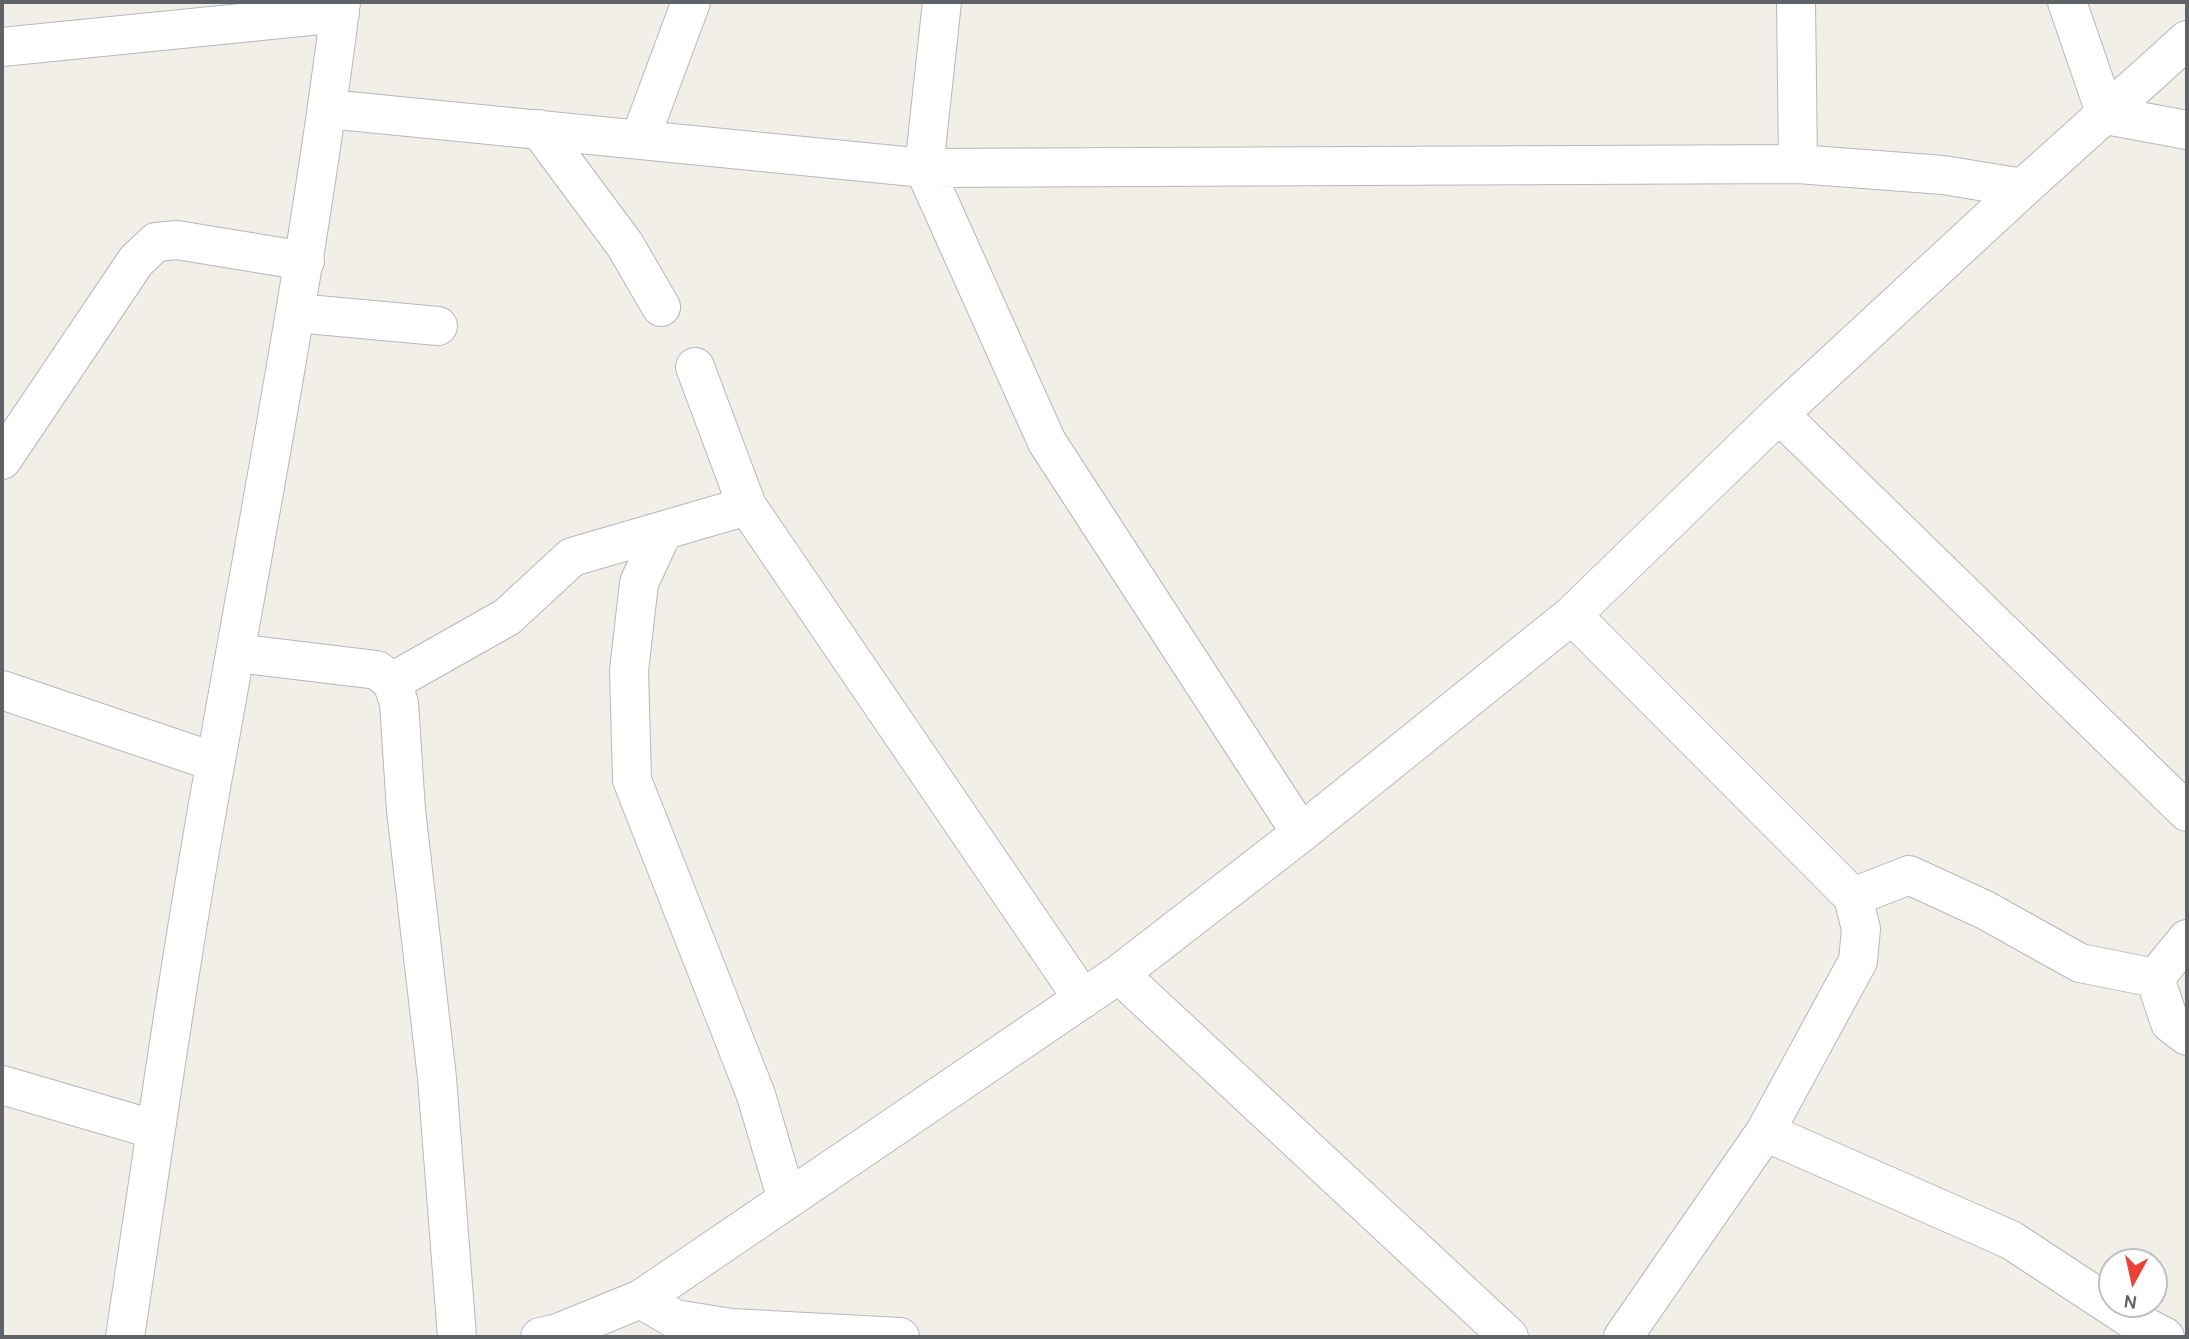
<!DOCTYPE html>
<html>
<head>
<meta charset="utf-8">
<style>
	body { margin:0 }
	#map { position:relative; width:2189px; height:1339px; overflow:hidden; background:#f1efe8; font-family:Karla,sans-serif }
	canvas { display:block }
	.frame { position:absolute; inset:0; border:4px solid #5f6368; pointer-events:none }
	.north { position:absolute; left:2098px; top:1248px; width:70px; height:70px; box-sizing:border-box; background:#fff; border:2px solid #bfc1c3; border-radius:50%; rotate:188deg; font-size:19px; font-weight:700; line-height:28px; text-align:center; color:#5f6368 }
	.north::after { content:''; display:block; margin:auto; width:24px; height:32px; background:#ea4335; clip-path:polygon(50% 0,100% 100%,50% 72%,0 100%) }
</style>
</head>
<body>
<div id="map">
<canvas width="2189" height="1339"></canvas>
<div class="frame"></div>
<div class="north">N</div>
</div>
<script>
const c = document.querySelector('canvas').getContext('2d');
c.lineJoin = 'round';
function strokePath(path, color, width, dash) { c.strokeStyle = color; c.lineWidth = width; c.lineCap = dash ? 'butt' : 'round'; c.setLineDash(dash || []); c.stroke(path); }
const minor = new Path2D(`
	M942,2L924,168L1047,442L1301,833
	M1796,2L1798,164
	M2067,2L2106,115
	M2,47L340,13
	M328,109L924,168L1798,164L1943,175L2023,188
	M2106,115L2187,130
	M539,129L625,245L661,307
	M640,139L691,2
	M296,313L438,326
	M695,367L747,506L1083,999
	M1779,414L2187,812
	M2,460L136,261L156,242L177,240L305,261
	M663,531L639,583L629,671L632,780L756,1095L787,1200
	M1572,615L1853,897L1861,929L1858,961L1765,1132L1623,1337
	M236,653L377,670L392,682L399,703L406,810L437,1078L457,1337
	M392,682L507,617L572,557L747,506
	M2,690L215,762
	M1853,897L1909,875L1985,910L2080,963L2155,978
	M2187,939L2155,978L2170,1023L2187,1036
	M1119,974L1509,1337
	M2,1085L156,1130
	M1765,1132L2011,1240L2131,1319L2165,1337
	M641,1299L675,1319L731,1328L900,1337
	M125,1337C154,1145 181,951 216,760C261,507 309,256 341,2
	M540,1337L555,1334L641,1299L1119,974L1301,833L1572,615L1779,414L2023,188L2187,40`);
strokePath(minor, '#b5b8bc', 40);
strokePath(minor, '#fff', 38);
</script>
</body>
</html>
